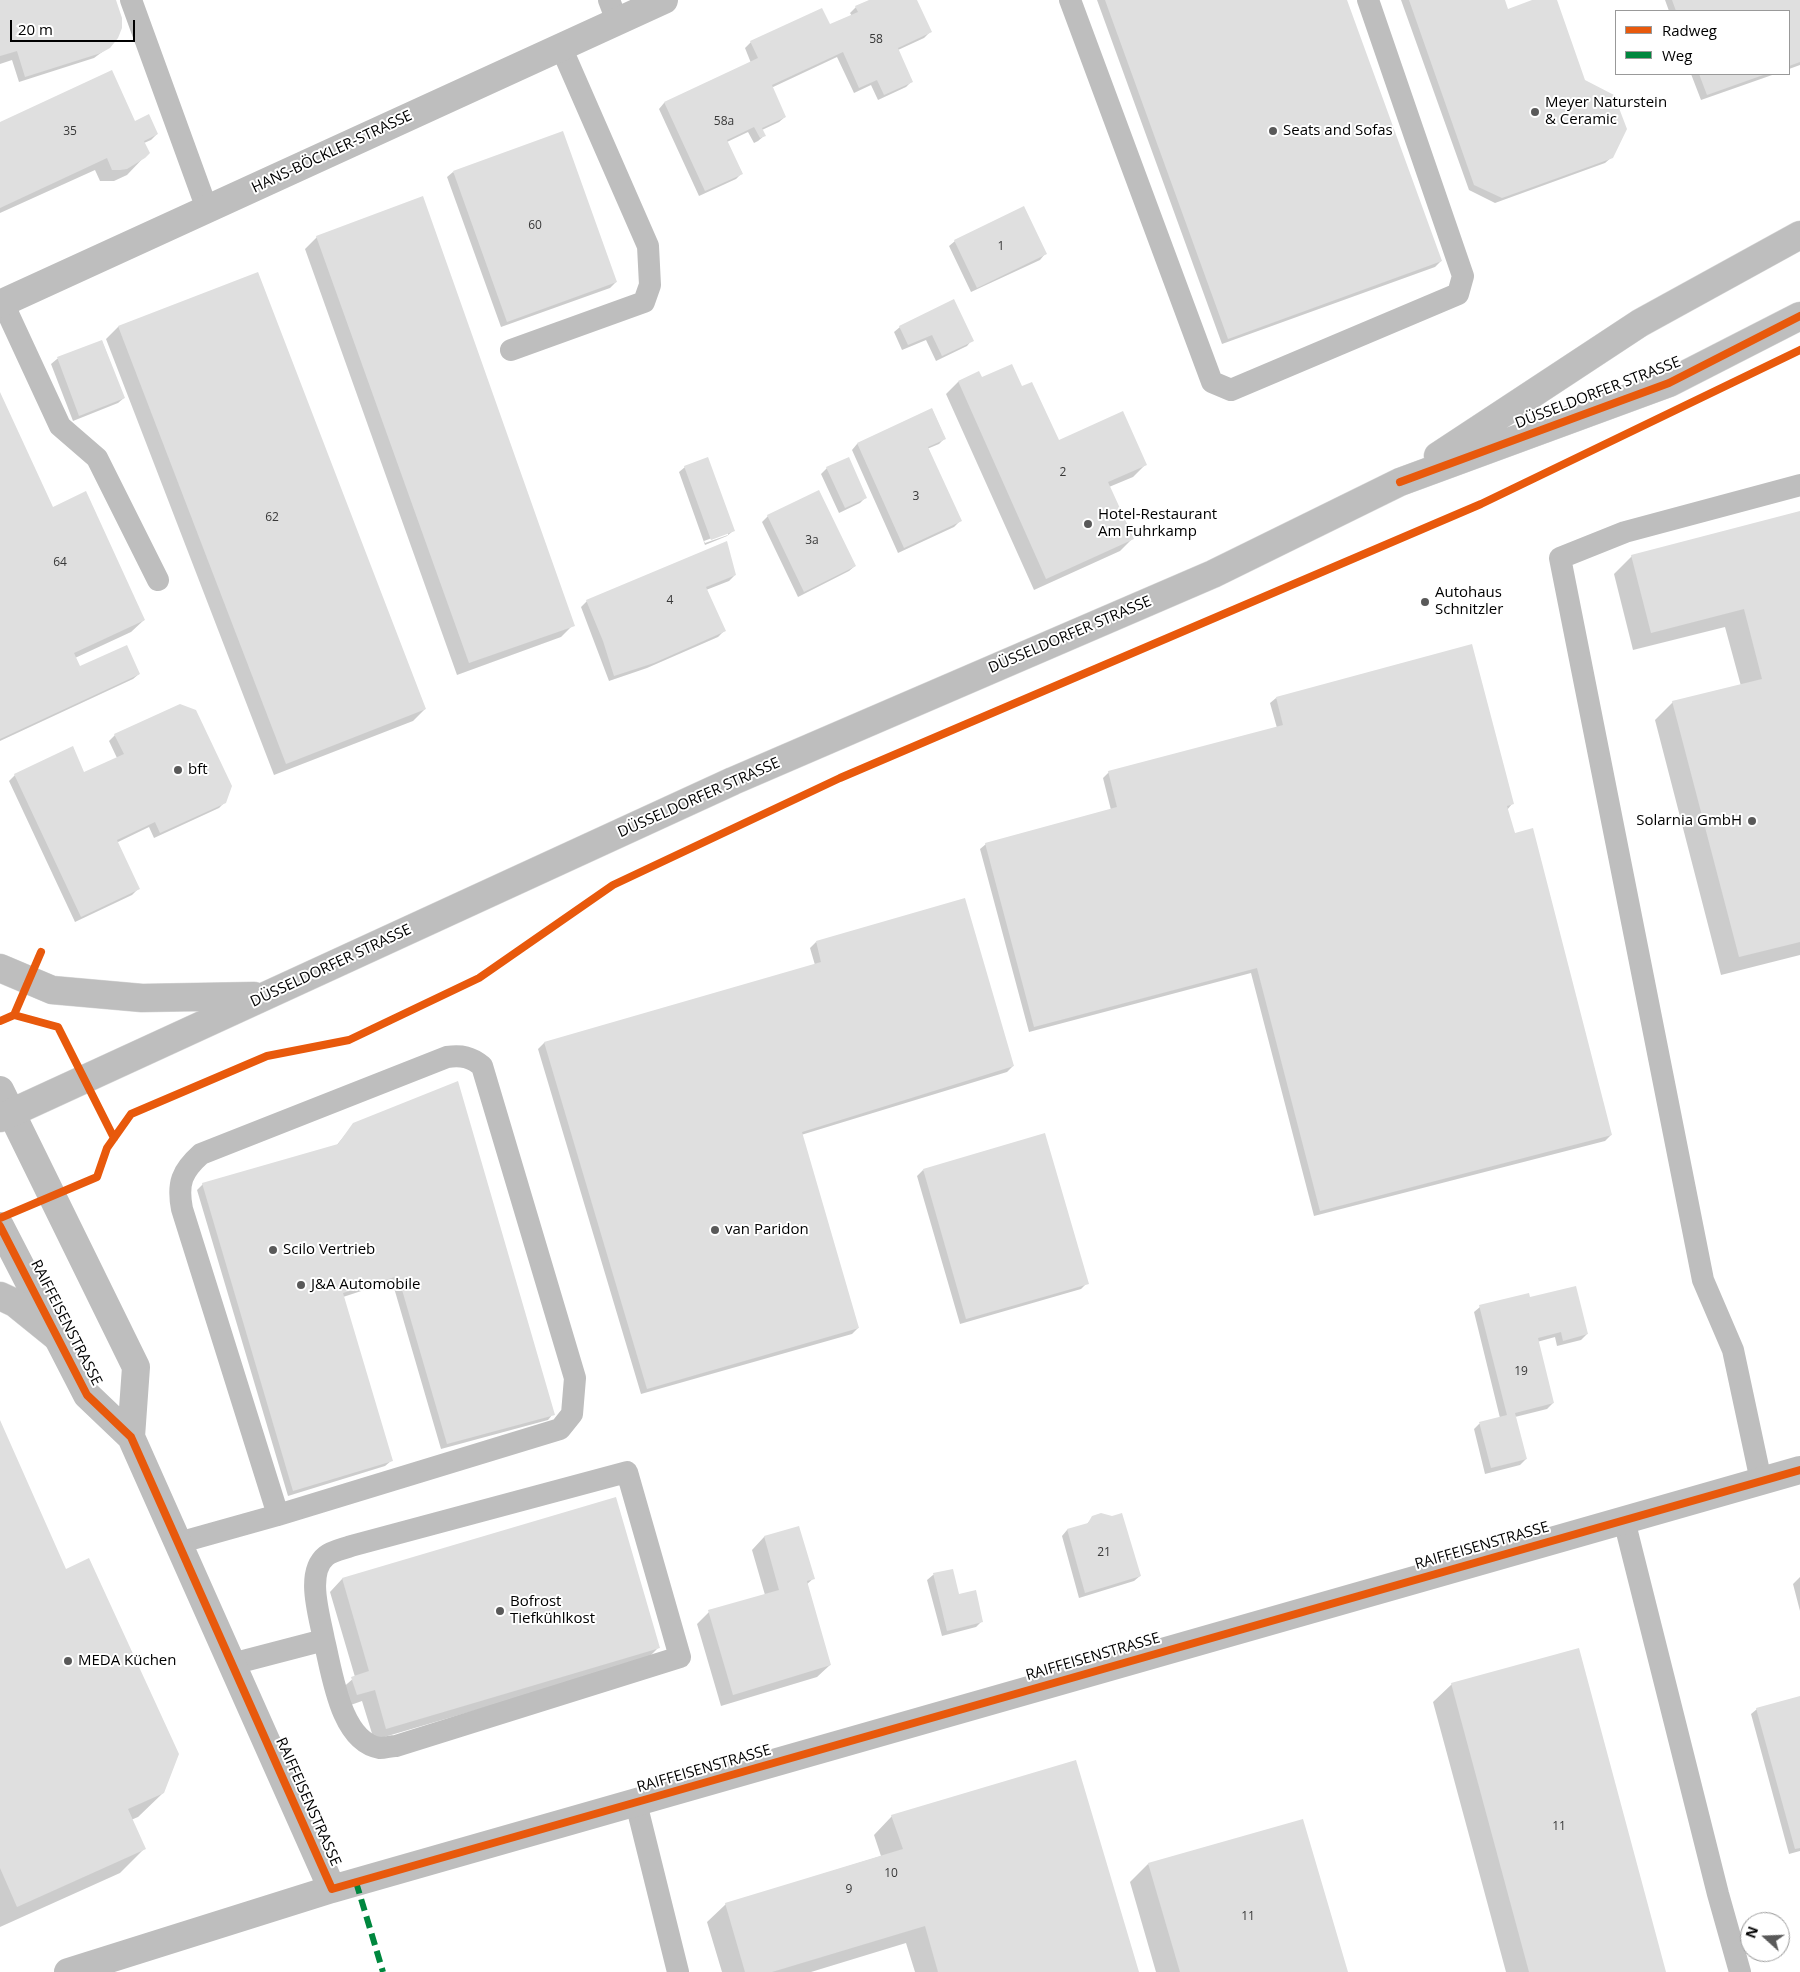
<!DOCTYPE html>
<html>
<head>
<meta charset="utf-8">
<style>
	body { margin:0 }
	#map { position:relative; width:1800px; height:1972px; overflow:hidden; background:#fff; font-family:"Open Sans",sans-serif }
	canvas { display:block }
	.legend { position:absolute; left:1615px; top:10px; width:175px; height:65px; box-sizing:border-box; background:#fff; border:1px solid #999; margin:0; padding:6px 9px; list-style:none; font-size:15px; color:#000 }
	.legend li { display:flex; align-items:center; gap:10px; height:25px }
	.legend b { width:25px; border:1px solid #999 }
	.north { position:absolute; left:1740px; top:1912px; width:50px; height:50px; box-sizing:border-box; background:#fff; border:1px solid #999; border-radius:50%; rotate:290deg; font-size:14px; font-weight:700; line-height:20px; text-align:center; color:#000 }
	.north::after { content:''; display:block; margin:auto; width:18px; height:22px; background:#595959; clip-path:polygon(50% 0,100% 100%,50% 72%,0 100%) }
	.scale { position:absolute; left:10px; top:20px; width:125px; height:22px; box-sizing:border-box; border:2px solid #000; border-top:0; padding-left:6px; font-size:15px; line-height:18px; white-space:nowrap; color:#000; -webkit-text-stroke:4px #fff; paint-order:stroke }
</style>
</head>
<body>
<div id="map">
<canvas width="1800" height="1972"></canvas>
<ul class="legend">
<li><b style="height:6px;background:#e8590c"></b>Radweg</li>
<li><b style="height:6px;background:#00873e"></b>Weg</li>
</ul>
<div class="north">N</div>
<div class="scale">20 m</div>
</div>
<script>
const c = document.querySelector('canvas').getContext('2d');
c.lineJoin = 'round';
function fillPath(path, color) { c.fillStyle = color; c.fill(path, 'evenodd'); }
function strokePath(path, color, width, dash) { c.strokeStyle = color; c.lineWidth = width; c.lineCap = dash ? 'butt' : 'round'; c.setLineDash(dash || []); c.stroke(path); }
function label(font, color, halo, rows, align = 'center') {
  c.font = font + ' "Open Sans",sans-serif'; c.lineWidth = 4; c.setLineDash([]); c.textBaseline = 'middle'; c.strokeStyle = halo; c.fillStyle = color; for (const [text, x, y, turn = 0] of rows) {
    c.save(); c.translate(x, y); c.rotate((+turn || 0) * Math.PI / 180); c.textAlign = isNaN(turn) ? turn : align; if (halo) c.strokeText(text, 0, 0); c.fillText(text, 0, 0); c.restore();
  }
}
fillPath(new Path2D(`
	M0,0H115L109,47L94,58L19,82L12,60L0,64Z
	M872,0H915L930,32L924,38L898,50L912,81L906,87L878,100L871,85L854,93L837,57L771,88L785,117L779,122L762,130L764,136L758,141L754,143L748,132L727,142L742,173L736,179L699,196L659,109L664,103L751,63L745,48L751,42L829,26L852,16L850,13L856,7Z
	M1097,0H1346L1441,261L1435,267L1222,344Z
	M1401,0H1503L1507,11L1535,0H1555L1612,157L1605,163L1495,203L1469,190Z
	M1665,0H1800V65L1789,69V11H1669Z
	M1691,74H1775L1701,100Z
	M0,123H135L157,134L151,140L144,143L148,153L127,175L114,181H100L95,170L0,213Z
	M453,172L616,282L610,288L501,327L447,177Z
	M317,237L573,625L561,637L457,675L305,249Z
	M955,241L1045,254L1040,260L971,292L949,246Z
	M257,274L425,709L413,721L274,775L106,339L118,327Z
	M900,327L972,340L967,346L936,361L926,340L902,350L894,332Z
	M102,341L124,398L118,403L73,421L51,364L57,359Z
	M981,380L1020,386L1058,441L1145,465L1133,477L1109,487L1132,539L1120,551L1034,590L946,394L958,382Z
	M0,395L52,508L144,620L131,632L75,658L79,668L139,674L133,679L0,741Z
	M932,409L945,438L939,444L927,449L960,521L954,527L898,553L852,450L857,444Z
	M685,467L733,531L727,536L705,545L679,472ZM728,532V535L705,543L704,541Z
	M827,468L865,498L860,503L839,513L821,474Z
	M1800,512V955L1721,975L1655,720L1673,702L1741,686L1725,627L1633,650L1614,574L1632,556Z
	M768,516L855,566L849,571L798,597L762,522Z
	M735,575L729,581L706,590L724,631L718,637L647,668L609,681L581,607L587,601Z
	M1276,698L1512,804L1507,810L1611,1135L1605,1141L1314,1216L1251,973L1029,1032L980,849L986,844L1111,810L1103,778L1109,772L1277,728L1270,703Z
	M115,735L225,802L219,808L154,838L149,827L116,843L138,889L132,895L75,922L9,781L15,775L84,774L117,758L109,741Z
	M816,942L1013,1066L1007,1072L801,1135L858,1328L852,1334L641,1394L538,1049L544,1043L815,965L810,948Z
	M354,1124L553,1414L548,1420L441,1449L392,1281L343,1297L391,1461L385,1466L288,1496L197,1190L203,1184L336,1146Z
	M923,1170L1087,1283L1081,1289L960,1324L917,1176Z
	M1480,1307L1587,1334L1581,1340L1557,1346L1555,1337L1537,1342L1553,1403L1547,1409L1515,1417L1526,1459L1520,1465L1485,1474L1474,1429L1479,1424L1500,1418L1474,1312Z
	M0,1423L163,1793L138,1817L131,1820L144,1849L120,1873L0,1927Z
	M615,1499L658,1648L646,1660L374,1740L362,1701L345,1707L340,1690L355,1677L330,1592L342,1579Z
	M1093,1517L1140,1576L1134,1581L1079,1598L1062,1536L1067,1530L1086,1525Z
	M798,1527L814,1578L806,1585L830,1665L817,1677L721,1706L697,1624L709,1612L765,1595L752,1550L764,1537Z
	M952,1570L958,1596L982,1621L976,1627L942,1636L927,1580L933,1575Z
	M1800,1577V1611L1793,1584Z
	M1452,1684L1665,1972H1506L1433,1702Z
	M1800,1697V1851L1789,1854L1751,1714L1757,1709Z
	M892,1816L1137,1972H915L906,1943L811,1972H722L707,1922L726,1904L881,1856L874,1835Z
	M1148,1864L1347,1972H1156L1130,1882Z`), '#0003');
fillPath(new Path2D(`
	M0,0H116L122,18V28L118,38L110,48L101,53L25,77L17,51L0,56Z
	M869,0H917L932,32L898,48L913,82L884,95L877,80L859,88L843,52L772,85L786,117L762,128L766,136L760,138L754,127L727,140L743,174L705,191L664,102L758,58L750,41L822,8L830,24L858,12L855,6Z
	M1105,0H1347L1442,261L1228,339Z
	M1409,0H1505L1508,9L1532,0H1557L1585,80L1614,95L1627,129L1613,158L1502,198L1474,185Z
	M1672,0H1800V62L1789,66V11H1676Z
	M112,70L135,121L149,114L158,134L144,141L150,153L145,158L127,169L120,170H112L107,158L0,208V122Z
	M1699,74H1766L1707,95Z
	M563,131L617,282L507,322L453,171Z
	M423,196L575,626L469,663L316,236Z
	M1024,206L1047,254L977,288L954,240Z
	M258,272L426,709L286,764L118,326Z
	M954,299L974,341L942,356L932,335L908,345L899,326Z
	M102,340L125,398L79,416L57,357Z
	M1012,364L1022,386L1032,382L1059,440L1123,411L1147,465L1108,482L1134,539L1046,579L958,381L979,371L982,377Z
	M0,392L53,507L86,491L145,620L74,653L80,666L127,645L140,674L0,739Z
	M932,408L946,439L928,447L962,521L904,548L857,443Z
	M708,457L735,531L711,540L684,466Z
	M849,457L867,498L845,508L826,467Z
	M819,490L856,566L804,592L767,515Z
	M1800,511V942L1739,957L1672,701L1762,679L1744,609L1651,633L1631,555Z
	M727,541L736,575L706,587L726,631L654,663L614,676L603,641L586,600Z
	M1472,644L1514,804L1507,806L1515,833L1533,828L1612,1135L1320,1211L1257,968L1034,1027L985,843L1117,807L1108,771L1283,725L1276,697Z
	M180,704L196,710L232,786L226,803L160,833L155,822L117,840L140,889L81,917L14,774L73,746L84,772L124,754L114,734Z
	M965,898L1014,1066L802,1132L859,1328L647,1389L544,1042L821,962L816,941Z
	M458,1081L555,1415L447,1444L398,1276L343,1293L393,1461L293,1491L202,1183L338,1144L353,1123Z
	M1045,1133L1089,1284L966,1319L923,1169Z
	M1576,1286L1588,1334L1563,1341L1561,1332L1538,1338L1554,1403L1515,1413L1527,1459L1491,1468L1479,1422L1507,1415L1479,1305L1529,1293L1530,1297Z
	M0,1420L66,1569L89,1558L179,1754L164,1793L128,1809L146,1849L17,1907L0,1868Z
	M616,1497L660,1648L386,1729L375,1690L357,1695L351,1677L369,1671L342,1578Z
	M1101,1513L1112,1516L1122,1513L1141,1576L1085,1593L1067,1529L1088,1523L1092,1516Z
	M799,1526L815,1579L807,1581L831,1665L733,1695L708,1610L779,1590L764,1536Z
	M953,1569L959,1594L976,1590L983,1622L947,1631L933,1573Z
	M1579,1648L1666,1972H1529L1451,1683Z
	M1800,1696V1848L1795,1849L1756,1708Z
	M1076,1760L1139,1972H938L925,1926L772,1972H745L725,1903L903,1849L891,1815Z
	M1303,1819L1348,1972H1180L1148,1863Z`), '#dfdfdf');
const primary = new Path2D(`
	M1438,456L1640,323L1800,235
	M0,968L52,990L142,998L254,996
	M0,1118L733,781L1213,574L1400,482L1669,383L1800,316
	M0,1296L15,1303L57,1337`);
strokePath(primary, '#dbdbdb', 29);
strokePath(new Path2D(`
	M131,0L207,209
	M609,0L617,21
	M1070,0L1212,382L1231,390L1458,294L1463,276L1368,0
	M3,303L60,426L97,458L158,580
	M511,350L644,302L650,285L648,246L561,47
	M1761,1481L1733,1350L1703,1280L1560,558L1625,532L1800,485
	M1624,1520L1718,1894L1740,1972
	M178,1543L278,1515L182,1209C177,1183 182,1171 201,1154L447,1057C462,1055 471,1057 482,1066L575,1378L572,1414L560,1429L278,1515
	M232,1664L324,1640C320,1617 305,1573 326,1556C332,1551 343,1549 351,1546L627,1472L680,1657L396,1746C391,1746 385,1748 380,1748C340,1742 332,1671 324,1640
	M636,1803L678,1972`), '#bebebe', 22);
strokePath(new Path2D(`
	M0,304L664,0
	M0,1090L136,1367L131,1437
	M0,1226L87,1395L131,1437L332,1889L1800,1470
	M68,1972L332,1889`), '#bebebe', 28);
strokePath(primary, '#bebebe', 28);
strokePath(new Path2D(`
	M356,1882L383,1972`), '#00873e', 6, [12, 6]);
strokePath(new Path2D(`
	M1400,482L1669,383L1800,316
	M14,1015L58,1027L114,1138
	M0,1021L14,1015L41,952
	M0,1218L97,1177L107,1148L131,1114L267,1056L349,1040L479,978L613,885L840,778L1481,504L1800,350
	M0,1226L87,1395L131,1437L332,1889L1800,1470`), '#e8590c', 8);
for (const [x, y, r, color] of [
	[1535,112,5,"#595959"],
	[1273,131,5,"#595959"],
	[1088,524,5,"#595959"],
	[1425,602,5,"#595959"],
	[178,770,5,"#595959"],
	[1752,821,5,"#595959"],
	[715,1230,5,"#595959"],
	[273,1250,5,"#595959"],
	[301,1285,5,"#595959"],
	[500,1611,5,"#595959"],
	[68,1661,5,"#595959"]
]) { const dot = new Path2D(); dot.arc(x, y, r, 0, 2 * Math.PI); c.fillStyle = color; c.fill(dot); strokePath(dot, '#fff', 2); }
label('12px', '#383838', null, [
	["58",876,40],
	["58a",724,122],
	["35",70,132],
	["60",535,226],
	["1",1001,247],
	["2",1063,473],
	["3",916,497],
	["62",272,518],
	["3a",812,541],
	["64",60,563],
	["4",670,601],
	["19",1521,1372],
	["21",1104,1553],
	["11",1559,1827],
	["10",891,1874],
	["9",849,1890],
	["11",1248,1917]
]);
label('15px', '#000', '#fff', [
	["Meyer Naturstein",1545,103],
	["& Ceramic",1545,120],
	["Seats and Sofas",1283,131],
	["Hotel-Restaurant",1098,515],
	["Am Fuhrkamp",1098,532],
	["Autohaus",1435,593],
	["Schnitzler",1435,610],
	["bft",188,770],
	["Solarnia GmbH",1742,821,"right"],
	["van Paridon",725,1230],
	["Scilo Vertrieb",283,1250],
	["J&A Automobile",311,1285],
	["Bofrost",510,1602],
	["Tiefkühlkost",510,1619],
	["MEDA Küchen",78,1661]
], 'left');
label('15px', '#000', '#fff', [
	["HANS-BÖCKLER-STRASSE",332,152,-25],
	["DÜSSELDORFER STRASSE",1598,393,-21],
	["DÜSSELDORFER STRASSE",1070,635,-23],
	["DÜSSELDORFER STRASSE",699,798,-24],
	["DÜSSELDORFER STRASSE",331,966,-25],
	["RAIFFEISENSTRASSE",66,1323,63],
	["RAIFFEISENSTRASSE",1482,1546,-16],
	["RAIFFEISENSTRASSE",1093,1657,-16],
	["RAIFFEISENSTRASSE",704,1769,-16],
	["RAIFFEISENSTRASSE",308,1802,66]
]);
</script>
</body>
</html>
